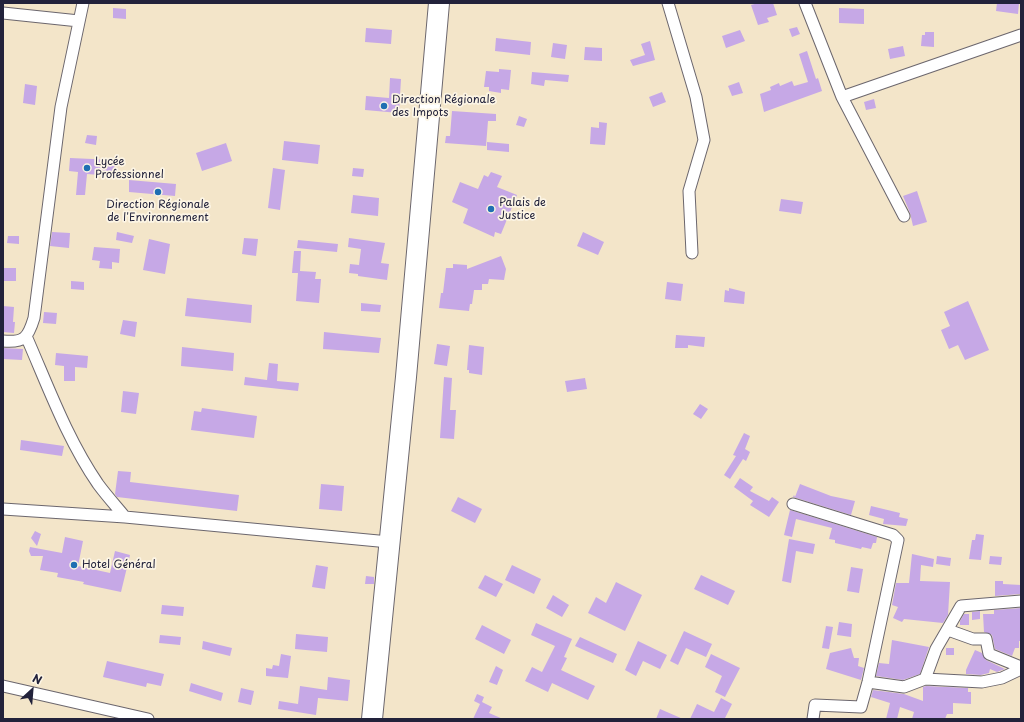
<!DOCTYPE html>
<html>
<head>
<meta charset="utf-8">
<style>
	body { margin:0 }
	#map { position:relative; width:1024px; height:722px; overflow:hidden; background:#f3e5c9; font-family:"Playpen Sans",sans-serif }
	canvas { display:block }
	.frame { position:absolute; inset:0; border:4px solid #22223b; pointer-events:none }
	.north { position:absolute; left:12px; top:670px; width:40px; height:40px; -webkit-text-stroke:3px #fcf5e5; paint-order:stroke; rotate:26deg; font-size:11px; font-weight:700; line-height:16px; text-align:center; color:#22223b }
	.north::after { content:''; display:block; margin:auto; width:14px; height:18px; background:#22223b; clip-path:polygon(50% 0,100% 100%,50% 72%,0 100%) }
</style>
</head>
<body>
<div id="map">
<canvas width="1024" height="722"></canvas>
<div class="frame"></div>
<div class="north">N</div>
</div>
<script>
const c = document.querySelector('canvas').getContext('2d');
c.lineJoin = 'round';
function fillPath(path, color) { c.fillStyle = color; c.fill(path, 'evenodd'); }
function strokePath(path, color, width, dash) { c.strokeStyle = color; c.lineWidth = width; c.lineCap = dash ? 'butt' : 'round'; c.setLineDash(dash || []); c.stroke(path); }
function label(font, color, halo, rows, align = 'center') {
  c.font = font + ' "Playpen Sans",sans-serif'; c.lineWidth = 3.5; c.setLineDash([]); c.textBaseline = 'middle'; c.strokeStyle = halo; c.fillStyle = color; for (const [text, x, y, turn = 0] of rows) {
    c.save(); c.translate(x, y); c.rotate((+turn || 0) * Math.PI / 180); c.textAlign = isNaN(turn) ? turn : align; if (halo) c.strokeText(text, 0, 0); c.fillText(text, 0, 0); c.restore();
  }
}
fillPath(new Path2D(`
	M758,3H773L777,15L767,18L769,22L758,25L751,5Z
	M997,3H1019L1018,14L996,11Z
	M113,8L126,9V19L113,18Z
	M839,8L864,9V24L839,23Z
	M797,27L800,34L792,37L789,29Z
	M366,28L392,30L391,44L365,42Z
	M740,30L745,41L726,48L722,36Z
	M925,32H934V47L921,46L922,35H925Z
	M496,38L531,42L530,55L495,51Z
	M650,41L655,60L633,66L630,60L645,55L641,44Z
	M553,43L567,45L565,59L551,57Z
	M903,46L905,56L890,59L888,49Z
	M585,47L602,48V61L584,60Z
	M807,51L816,79L818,78L822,91L764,112L760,94L771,90L770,87L779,83L780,86L792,81L794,86L808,82L799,54Z
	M499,69L511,70L509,90L501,89V93L489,91V87H484L486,71L499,72Z
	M532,72L569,75L568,82L545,80L544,86L531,84Z
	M390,78L401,79L399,113L365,110L366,96L389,98Z
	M739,82L743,93L732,96L728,86Z
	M25,84L37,86L35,105L23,103Z
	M662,92L666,102L653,107L649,97Z
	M874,99L876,108L866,110L864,102Z
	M452,111L496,114V121H488L486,146L445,143L446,136H450Z
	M519,116L527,119L524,127L516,125Z
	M599,122L607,123L605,145L590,144L591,127L599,128Z
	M87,135L97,136L96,145L85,143Z
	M284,141L320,145L318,164L282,160Z
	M487,142L509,144V152L487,150Z
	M226,143L232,161L202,171L196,153Z
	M70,158L115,160L114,176L87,174L85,195H76L78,172L69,171Z
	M273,168L285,170L280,210L268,208Z
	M353,168L364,169L363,177L352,176Z
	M491,172L502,176L497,187L517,195L501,234L495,232L494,237L463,223L468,209L452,202L460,182L478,189L484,175L488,177Z
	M129,180L176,184L175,196L129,192Z
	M917,191L927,222L913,226L910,213L903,196Z
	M353,195L379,198L378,216L351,213Z
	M781,199L803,202L801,214L779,211Z
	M52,232L70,233L69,248L50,246Z
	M117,232L134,236L132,243L116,240Z
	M583,232L604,242L598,255L577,246Z
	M8,236H19V244L7,243Z
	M244,238L258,239L256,256L242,254Z
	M349,238L385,243L381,263L389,264L387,280L358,276V274L349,273L350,264L359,265L361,249L348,247Z
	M149,239L170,244L165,274L143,270Z
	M298,240L338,244L337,252L297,248Z
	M94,247L120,249L119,263L112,262V269L99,268L100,261L92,260Z
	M294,251H301L300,271L316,272L315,279H321L319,303L296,301L298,273H292Z
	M501,256L506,269L504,280L489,279L488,284H482V290H474L472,304H470L469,311L439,308L441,293H443L446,268H453V264L467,265V269Z
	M3,268H16V281H3Z
	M71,281L84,282V290L71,289Z
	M667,282L683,284L681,301L665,299Z
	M729,288L745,292L744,304L724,302L725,290L729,291Z
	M187,298L252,305L251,323L185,316Z
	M968,301L989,350L965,360L958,345L949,349L941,330L950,326L944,312Z
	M361,303L381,305L380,312L361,311Z
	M3,306L14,307L13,322H15L14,333L3,332Z
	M44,312L57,313L56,324L43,323Z
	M123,320L137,322L135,337L120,334Z
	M324,332L381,338L379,353L323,349Z
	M676,335L705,337L704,347L688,345V348H675Z
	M437,344L450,346L447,366L434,364Z
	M469,345L484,347L482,375L469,373V370H467Z
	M182,347L234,353L233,371L181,366Z
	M3,348L23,349L22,360L3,359Z
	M56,353L88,356L87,368L75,367V381H64V366L55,365Z
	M269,363L278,364L277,381L299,383L298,391L244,385L245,377L267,380Z
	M444,377L452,378L450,410H456L454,439L440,438Z
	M585,378L587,389L567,392L565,381Z
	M123,391L139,393L136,414L121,412Z
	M700,404L708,409L701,419L693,414Z
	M202,408L257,416L254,438L191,430L194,411L201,412Z
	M744,433L750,436L745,449L750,452L746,461L743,459L730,479L724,475L736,456L733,455Z
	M21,440L64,446L62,456L20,450Z
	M118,471L131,472L130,482L239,495L237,511L117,497L115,494Z
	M740,478L753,487L750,491L769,501L772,497L779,502L769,517L750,505L753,501L734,487Z
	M321,484L344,486L342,511L319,509Z
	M800,484L831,496L855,501L851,515L793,497L794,495L795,497Z
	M458,497L482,509L475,523L451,511Z
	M871,506L900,513L899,517L908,519L906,526L883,524L884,519L869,515Z
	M790,510L877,537L876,543H873L871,549L862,547L861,549L835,543V540L829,539L832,528L796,519L792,537L784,535Z
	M35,531L41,534L37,546L31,538Z
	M976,534L984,535L981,560L969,559L972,540H975Z
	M65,537L83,541L78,566L110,573L115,551L130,555L121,592L83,584L84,582L57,577L58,573L40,570L43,556H31L29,551L30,547L62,553Z
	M789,539L815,544L813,554L796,551L791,583L782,581Z
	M912,554L934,559L933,567L921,565L920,581L950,582L948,615L943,623L904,619L902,622L893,618L898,607L892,605L896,583H909Z
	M937,556L951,558L950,566L936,564Z
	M990,556L1002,557L1001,565L989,564Z
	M316,565L328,567L325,589L312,587Z
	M512,565L541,579L534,594L505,580Z
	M851,567L863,569L859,593L847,591Z
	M485,575L503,584L496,597L478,588Z
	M701,575L735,591L728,605L694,589Z
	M366,576L374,577V584H365Z
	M995,581H1003V584L1021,585V594L995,596Z
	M616,582L642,595L625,631L588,613L596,597L606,603Z
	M553,595L569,605L562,617L546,608Z
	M162,605L184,607L183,616L161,614Z
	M1021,608V641H1019V648H1015L1012,656L995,649L992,635L984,632L983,614H994V610Z
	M980,611V619L972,620V612Z
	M964,614H969V625H960V621Z
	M839,622L852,624L851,637L837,635Z
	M536,623L572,639L564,657L567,658L561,670L595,686L588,700L552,683L548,692L525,681L532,667L542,672L555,646L531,635Z
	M482,625L511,640L504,654L475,639Z
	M826,626L833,627L829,649L822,648Z
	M684,631L712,644L706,657L686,648L678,665L670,661Z
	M296,634L328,637L327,652L295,649Z
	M160,635L181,637L180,645L159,643Z
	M580,637L617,654L613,663L575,646Z
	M892,640L929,647L920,674L903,680L876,676L879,663L889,664Z
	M203,641L232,648L230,656L202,649Z
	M638,641L667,655L660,669L643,661L636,676L625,670Z
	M851,648L854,658H859L858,666L864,668L861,680L826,669L830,653Z
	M946,648H954V655H946Z
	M975,650L982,653L986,660L1005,669L997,672L990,669L989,673L981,675L966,674V670Z
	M281,654L291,656L288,678L266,676V668L272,669L273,665L279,666Z
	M711,654L740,668L725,697L715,692L722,676L705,667Z
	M107,661L164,674L161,686L147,683L146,687L103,677Z
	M496,666L503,670L497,685L489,682Z
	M328,677L350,680L348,701L318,698L316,715L278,709L279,701L298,704L300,686L327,690Z
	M191,683L223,693L221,701L189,691Z
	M926,686L968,688V692H971V704L953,703V714H947L945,719H912L914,712L900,707L897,719H886L890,703L871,697L873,690L904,694L923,701V687Z
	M241,688L254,691L251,705L238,702Z
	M477,694L484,697L482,702L492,707L489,713L503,719H473L480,704L474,701Z
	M721,698L732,704L725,718L727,719H690L697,704L714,712Z
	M660,709L683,719H656Z`), '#c6a8e6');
const street = new Path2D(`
	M668,3L696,97L704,140L689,191L692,253
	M805,3L842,97L904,216
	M3,13L79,21
	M842,97L1021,35
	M26,336C48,386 67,439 98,484C106,495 116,506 125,517
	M3,341C24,343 28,338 34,318L61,107L83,3
	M793,504L893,535L898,540L868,682L861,707L815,705L813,719
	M3,509L125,517L389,542
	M948,630L973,639H986L989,654L1021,667
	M925,679L936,649L961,606L1021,601
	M868,682L904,687L925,679L982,682L1002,678L1021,669
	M3,686L148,719`);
const highway = new Path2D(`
	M372,719L406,377L439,3`);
strokePath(street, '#6b666d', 13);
strokePath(highway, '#6b666d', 22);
strokePath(street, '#fff', 11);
strokePath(highway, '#fff', 20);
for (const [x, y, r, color] of [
	[384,106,4,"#1f6fb2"],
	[87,168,4,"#1f6fb2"],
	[158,192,4,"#1f6fb2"],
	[491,209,4,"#1f6fb2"],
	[74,565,4,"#1f6fb2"]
]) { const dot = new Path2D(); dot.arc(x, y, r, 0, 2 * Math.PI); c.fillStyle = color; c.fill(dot); strokePath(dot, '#fcf5e5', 1.5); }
label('11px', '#22223b', '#fcf5e5', [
	["Direction Régionale",392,100],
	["des Impots",392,113],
	["Lycée",95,162],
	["Professionnel",95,175],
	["Palais de",499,203],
	["Justice",499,216],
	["Direction Régionale",158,205,"center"],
	["de l'Environnement",158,218,"center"],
	["Hotel Général",82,565]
], 'left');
</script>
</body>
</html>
